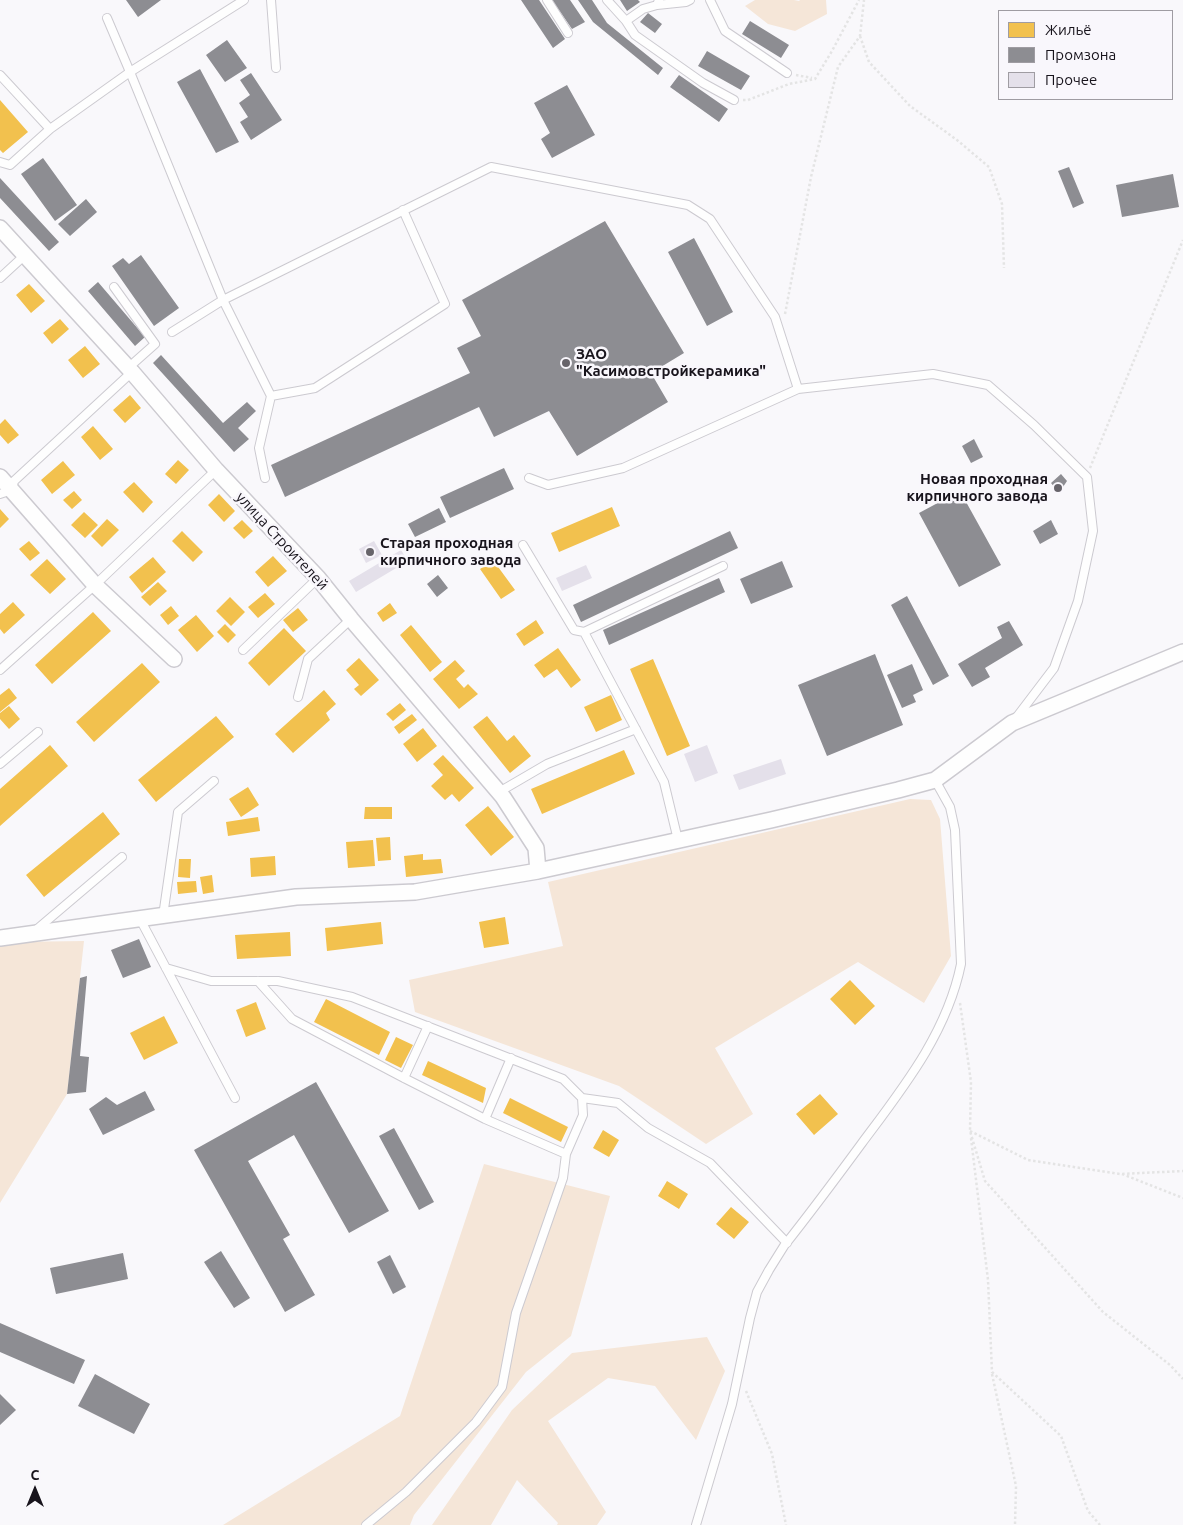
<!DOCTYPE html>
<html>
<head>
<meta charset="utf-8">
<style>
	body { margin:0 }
	#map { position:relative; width:1183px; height:1525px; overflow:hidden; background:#f9f8fb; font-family:Ubuntu,sans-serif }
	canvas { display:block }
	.legend { position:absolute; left:998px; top:10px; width:175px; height:90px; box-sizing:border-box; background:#f9f7fc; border:1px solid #9f9ca2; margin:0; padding:6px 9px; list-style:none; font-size:15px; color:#18141c }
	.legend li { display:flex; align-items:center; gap:10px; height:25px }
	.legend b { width:25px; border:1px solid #9f9ca2 }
	.north { position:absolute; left:10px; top:1465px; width:50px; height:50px; -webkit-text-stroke:4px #f9f7fc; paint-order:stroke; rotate:0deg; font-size:14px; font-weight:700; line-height:20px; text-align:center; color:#18141c }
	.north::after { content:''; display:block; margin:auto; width:18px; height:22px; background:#18141c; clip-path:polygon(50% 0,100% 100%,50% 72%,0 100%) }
</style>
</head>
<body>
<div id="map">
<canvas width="1183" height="1525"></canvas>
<ul class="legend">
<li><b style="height:14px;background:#f2c14e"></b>Жильё</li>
<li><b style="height:14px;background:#8d8d92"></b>Промзона</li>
<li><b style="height:14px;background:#e4e0ea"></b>Прочее</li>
</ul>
<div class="north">С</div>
</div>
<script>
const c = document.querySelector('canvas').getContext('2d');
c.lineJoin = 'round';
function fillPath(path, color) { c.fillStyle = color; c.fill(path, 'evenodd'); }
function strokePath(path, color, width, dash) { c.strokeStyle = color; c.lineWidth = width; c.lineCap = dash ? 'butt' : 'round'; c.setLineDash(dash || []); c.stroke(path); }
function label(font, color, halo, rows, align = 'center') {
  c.font = font + ' Ubuntu,sans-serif'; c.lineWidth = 5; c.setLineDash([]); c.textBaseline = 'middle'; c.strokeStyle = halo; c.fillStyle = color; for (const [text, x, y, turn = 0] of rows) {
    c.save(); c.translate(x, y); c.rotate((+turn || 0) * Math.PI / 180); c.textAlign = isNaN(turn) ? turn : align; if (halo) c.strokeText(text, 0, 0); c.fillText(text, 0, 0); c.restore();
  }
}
fillPath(new Path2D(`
	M755,0H794L799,1L800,0H826L827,14L795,31L768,24L745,6Z
	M910,799L931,800L940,819L951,956L924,1003L858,962L715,1048L753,1114L706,1144L619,1086L415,1012L409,980L563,946L548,882Z
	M84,941L67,1094L0,1203V947L11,942Z
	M484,1164L610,1196L571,1336L526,1372L414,1515L410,1525H223L400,1416Z
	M707,1337L725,1371L696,1440L655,1386L608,1378L548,1421L606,1512L597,1525H557L558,1523L517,1480L491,1525H432L512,1410L572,1353Z`), '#f5e6d8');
fillPath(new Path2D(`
	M0,100L28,132L3,153L0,150Z
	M29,284L45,301L31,313L16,295Z
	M60,319L69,329L52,344L43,333Z
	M85,346L100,364L83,378L68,360Z
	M130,395L141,408L125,423L113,410Z
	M5,419L19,435L8,444L0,435V424Z
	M93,426L113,449L100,460L81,437Z
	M178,460L189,470L176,484L165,474Z
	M63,461L75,475L52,494L41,480Z
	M134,482L153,502L143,513L123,492Z
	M74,491L82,500L72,509L63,500Z
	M219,494L235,511L224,522L208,505Z
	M612,507L620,526L559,552L551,533Z
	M0,509L9,519L0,528Z
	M84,512L98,525L85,538L71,525Z
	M107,519L119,530L102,547L91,536Z
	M242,520L253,531L244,539L233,528Z
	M182,531L203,552L193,562L172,541Z
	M29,541L40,553L30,561L19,549Z
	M273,556L287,571L268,587L255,572Z
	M153,557L166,572L142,593L129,577Z
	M47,559L66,579L50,594L30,575Z
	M493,560L515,590L501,599L480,569Z
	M158,582L167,591L150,606L141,597Z
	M265,593L275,604L258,618L248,607Z
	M230,597L245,612L231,626L216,611Z
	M13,602L25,615L4,634L0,629V614Z
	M390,603L397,613L383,622L377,613Z
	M171,606L179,616L168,625L160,615Z
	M298,608L308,620L293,632L283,620Z
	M93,612L111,631L52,684L35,665Z
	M196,615L214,636L197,652L178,630Z
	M536,620L544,633L524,646L516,634Z
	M225,624L236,635L228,643L217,632Z
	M411,625L442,662L430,672L400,635Z
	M284,628L306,651L269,686L248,663Z
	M558,648L581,680L571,688L557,669L544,678L534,665Z
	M359,658L379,680L361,696L354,689L359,685L346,670Z
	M653,659L690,746L667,756L630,669Z
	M455,660L465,671L456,679L464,688L468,684L478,694L459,709L433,679Z
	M142,663L160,682L94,742L76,722Z
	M9,688L17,698L0,712V695Z
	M324,690L336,704L326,713L330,720L293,753L275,734Z
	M611,695L622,720L596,732L584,707Z
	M400,703L406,710L393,721L386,714Z
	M9,706L20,719L9,729L0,719V713Z
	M412,714L417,720L399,734L394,727Z
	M216,716L234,737L156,802L138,780Z
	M487,716L507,741L514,735L531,756L510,773L473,727Z
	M423,728L437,746L417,762L403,744Z
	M50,745L68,766L0,826V789Z
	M624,750L635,774L542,814L531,789Z
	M443,755L474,788L459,802L452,794L445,800L431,786L443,775L433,764Z
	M248,787L259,805L241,817L229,799Z
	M488,806L514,837L491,856L465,825Z
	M365,807H392V819H364Z
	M103,812L120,834L44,897L26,875Z
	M258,817L260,831L228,836L226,822Z
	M390,837L391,860L378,861L376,838Z
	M373,840L375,866L348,868L346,842Z
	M423,854V860L441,859L443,873L406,877L404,856Z
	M275,856L276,875L251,877L250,858Z
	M179,859H191L190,878L178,877Z
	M212,875L214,892L203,894L200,877Z
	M196,881L197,892L178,894L177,882Z
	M505,917L509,944L484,948L479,922Z
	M381,922L383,944L327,951L325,928Z
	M290,932L291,956L237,959L235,935Z
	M850,980L875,1006L855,1025L830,999Z
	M326,999L390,1032L379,1055L314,1022Z
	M256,1002L266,1029L246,1037L236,1010Z
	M164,1016L178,1043L144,1060L130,1033Z
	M396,1037L413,1045L401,1068L385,1060Z
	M428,1061L486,1088L483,1103L422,1075Z
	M820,1094L838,1114L814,1135L796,1114Z
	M510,1098L568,1127L561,1142L503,1113Z
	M603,1130L619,1140L609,1157L593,1148Z
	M667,1181L688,1194L679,1209L658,1196Z
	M731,1207L749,1222L734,1239L716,1224Z`), '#f2c14e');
fillPath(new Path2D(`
	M126,0H161L138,17Z
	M521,0H539L565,39L553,48Z
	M552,0H570L585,22L572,29Z
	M578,0H592L607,23L663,68L658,75L593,22Z
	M620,0H638L640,2L627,11Z
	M648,13L662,24L655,33L640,22Z
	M750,21L789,45L781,58L742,34Z
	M227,40L247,68L225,82L206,55Z
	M707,51L750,76L741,90L698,66Z
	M200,69L239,142L216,153L177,82Z
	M251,73L282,120L251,140L240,122L248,117L239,103L250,95L240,80Z
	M679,75L728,109L719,122L670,87Z
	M567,85L595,135L552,158L541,139L550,133L534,103Z
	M43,158L77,205L55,221L21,174Z
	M1069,167L1084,203L1073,208L1058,171Z
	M1173,174L1179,207L1122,217L1116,185Z
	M0,178L59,242L49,251L0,198Z
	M86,199L97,212L70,236L58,224Z
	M605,221L684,353L651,373L668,402L577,456L549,411L494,437L479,407L285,497L271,465L470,373L457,348L481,336L462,300Z
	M694,238L733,312L707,326L668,252Z
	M141,255L179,308L154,326L112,266L123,258L129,264Z
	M98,282L145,337L135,346L88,291Z
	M161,355L223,423L247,402L256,411L238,428L249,439L234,452L153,363Z
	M974,439L983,457L971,463L962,446Z
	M504,468L514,489L450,518L440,497Z
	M1061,474L1067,481L1059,493L1051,483Z
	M960,491L1001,565L959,587L919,513Z
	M439,508L446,522L415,537L408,524Z
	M1051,520L1058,534L1040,544L1033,531Z
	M730,531L738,548L581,622L573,605Z
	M782,561L793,587L751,604L740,579Z
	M438,575L448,588L437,597L427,584Z
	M719,578L725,592L609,645L603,630Z
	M907,596L949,676L933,685L891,605Z
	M1009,621L1023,645L985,668L990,677L972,687L958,664L1002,638L997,627Z
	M875,654L903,725L827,756L798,685Z
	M912,664L923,690L913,695L916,702L902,708L887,675Z
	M139,939L151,967L123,978L111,950Z
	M87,976L80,1056L89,1057L86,1092L67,1094L80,978Z
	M316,1082L389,1211L349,1233L294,1135L248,1161L290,1235L283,1239L315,1295L285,1312L194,1150Z
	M145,1091L155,1110L103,1135L89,1109L106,1097L117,1105Z
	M394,1128L434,1202L419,1210L379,1136Z
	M221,1251L250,1298L234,1308L204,1262Z
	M123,1253L128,1279L56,1294L50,1268Z
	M390,1255L406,1287L393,1294L377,1262Z
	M0,1323L85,1360L74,1384L0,1352Z
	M95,1374L150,1404L134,1434L78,1406Z
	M0,1394L16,1410L0,1425Z`), '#8d8d92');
fillPath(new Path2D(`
	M374,541L382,555L366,563L359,549Z
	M401,550L408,561L356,592L349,581Z
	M586,565L592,578L562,591L556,578Z
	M707,745L718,773L695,782L684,754Z
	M781,759L786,774L739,790L733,775Z`), '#e4e0ea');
const lane = new Path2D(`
	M271,0L276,68
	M547,0L568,33
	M607,0L626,21
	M659,0L657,5L686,2L690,0
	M710,0L725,31L787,73
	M657,5L643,9L626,21L635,35L703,83L734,100
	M107,18L130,72L223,300L172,332
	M0,75L50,129L10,165L0,162
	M50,129L130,72L244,0
	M0,278L25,255
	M114,287L155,344L128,368
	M271,396L315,388L445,304L403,210
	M265,478L259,448L271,396L223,300L491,167L688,205L710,219L775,317L798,389
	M529,478L548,485L623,468L798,389L933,374L988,385L1034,425L1087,477L1093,531L1078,601L1054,668L1016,718
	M0,494L12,490L14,481L132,372
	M523,545L574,630L584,632
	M243,650L318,578
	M0,670L95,585L216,470
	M298,697L308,659L351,619
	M0,764L38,732
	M499,792L547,764L636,729
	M678,840L664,782L584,632L723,566
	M163,916L178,812L214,781
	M140,919L235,1098
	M36,930L122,857
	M166,968L211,981H278L352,997L563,1079L582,1098L583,1115L566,1154L563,1178L516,1313L502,1387L476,1422L406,1492L366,1525
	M258,981L292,1019L404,1078L485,1119L566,1154
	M404,1078L428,1026
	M582,1098L618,1103L648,1128L710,1163L787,1243
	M485,1119L511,1058
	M696,1525L732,1404L750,1318L757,1292L769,1270L784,1246C811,1212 837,1177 862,1143C903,1088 947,1033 961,964L955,830L950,807L935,780`);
const street = new Path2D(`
	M0,228L132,372L216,470L318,578L351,619L503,797L536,848L538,871
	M0,477L95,585L174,659
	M0,938L296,897L415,892L538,871L771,820L898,790L935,780L1012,723L1183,652`);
strokePath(lane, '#cccad0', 10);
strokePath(street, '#cccad0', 18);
strokePath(new Path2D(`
	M860,36L869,62L910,106L957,140L989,167L1002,204L1004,268
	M796,75L812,78
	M743,100H748L789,84L815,79L832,51L859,0
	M785,314L811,177L838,67L860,36L864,0
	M1090,468L1183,240
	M960,1003L971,1082L970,1131L985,1181L1103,1312L1170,1365L1183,1379
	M970,1131L1028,1160L1120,1174L1183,1171
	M971,1138L988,1280L992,1372L1061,1436L1088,1511L1100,1525
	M1122,1174L1183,1198
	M992,1374L1016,1486L1015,1525
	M746,1391L772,1454L786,1525`), '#e4e4e4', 2.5, [2.5, 2.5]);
strokePath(lane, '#fefefe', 8);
strokePath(street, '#fefefe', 15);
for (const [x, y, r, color] of [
	[566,363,5,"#67646a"],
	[1058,488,5,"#67646a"],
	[370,552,5,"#67646a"]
]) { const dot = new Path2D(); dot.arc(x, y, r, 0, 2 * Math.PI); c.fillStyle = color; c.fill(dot); strokePath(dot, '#f9f7fc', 2); }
label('bold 15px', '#18141c', '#f9f7fc', [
	["ЗАО",576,354],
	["\"Касимовстройкерамика\"",576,371],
	["Новая проходная",1048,479,"right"],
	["кирпичного завода",1048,496,"right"],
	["Старая проходная",380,543],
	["кирпичного завода",380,560]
], 'left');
label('15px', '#18141c', '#f9f7fc', [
	["улица Строителей",282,541,47]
]);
</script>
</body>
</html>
